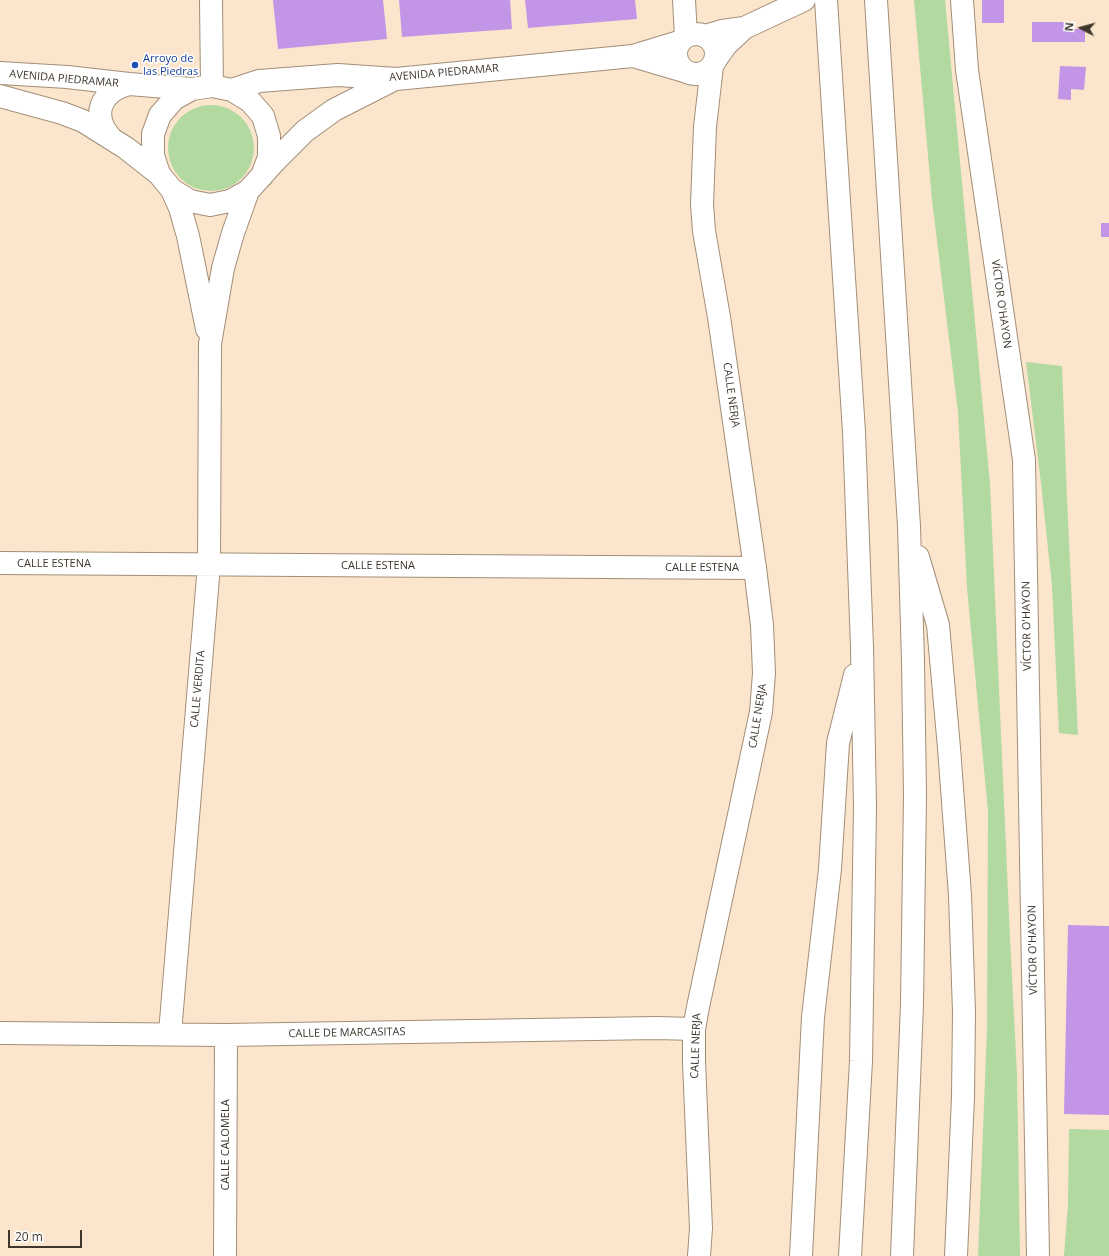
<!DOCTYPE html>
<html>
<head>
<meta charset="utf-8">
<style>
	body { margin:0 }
	#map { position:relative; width:1109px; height:1256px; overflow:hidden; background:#fbe5cc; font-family:"Open Sans",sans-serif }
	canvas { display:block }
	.north { position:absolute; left:1061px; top:8px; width:40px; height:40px; -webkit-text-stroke:3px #fff; paint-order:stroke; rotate:276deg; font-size:11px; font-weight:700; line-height:16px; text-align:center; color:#3f372d }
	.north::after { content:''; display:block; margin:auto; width:14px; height:18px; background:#3f372d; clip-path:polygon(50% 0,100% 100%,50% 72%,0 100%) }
	.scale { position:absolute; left:8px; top:1230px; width:74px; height:18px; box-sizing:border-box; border:2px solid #3f372d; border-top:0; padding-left:5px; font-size:12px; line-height:14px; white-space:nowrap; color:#3f372d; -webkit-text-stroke:3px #fff; paint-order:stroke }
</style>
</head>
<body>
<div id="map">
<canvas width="1109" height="1256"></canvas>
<div class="north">N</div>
<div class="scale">20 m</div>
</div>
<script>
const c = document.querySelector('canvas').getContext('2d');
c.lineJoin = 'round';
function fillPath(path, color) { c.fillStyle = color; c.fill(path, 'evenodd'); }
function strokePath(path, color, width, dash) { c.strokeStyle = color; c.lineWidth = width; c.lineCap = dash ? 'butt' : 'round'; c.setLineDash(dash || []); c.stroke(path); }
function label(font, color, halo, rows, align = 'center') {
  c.font = font + ' "Open Sans",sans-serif'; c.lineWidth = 3; c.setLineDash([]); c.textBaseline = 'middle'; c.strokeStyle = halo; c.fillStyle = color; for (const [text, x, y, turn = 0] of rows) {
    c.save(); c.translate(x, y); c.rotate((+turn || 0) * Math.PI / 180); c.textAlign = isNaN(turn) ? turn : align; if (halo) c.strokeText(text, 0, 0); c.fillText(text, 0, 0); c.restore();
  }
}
fillPath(new Path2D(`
	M914,0H945L990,484L1010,938L1017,1074L1020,1256H978L987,1030L988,812L967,588L958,412L932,200Z
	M168 148a43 43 0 1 1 86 0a43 43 0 1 1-86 0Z
	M1026,362L1062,366L1067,498L1078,735L1059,733L1052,586L1041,483Z
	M1069,1129L1109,1130V1256H1064L1068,1205Z`), '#b1d9a0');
fillPath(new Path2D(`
	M273,0H383L387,39L278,49Z
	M399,0H510L512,29L402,37Z
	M525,0H635L637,19L528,28Z
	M982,0H1004V23H982Z
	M1032,22H1066V29H1085V42H1032Z
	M1060,66L1086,67L1084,90L1071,89V100L1058,99Z
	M1101,223H1109V237H1101Z
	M1068,925L1109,926V1115L1064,1114Z`), '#c295e7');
const minor = new Path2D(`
	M211,0L212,86
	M962,0L967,70L1024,460L1038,1256
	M705,36L722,31L744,28L804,0
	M633,56L684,71
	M716,59L726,45L744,28
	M0,73L67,77L129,84
	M232,90L259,81L338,75L396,79L633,56L679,42
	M0,96L62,113L83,121L126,148L159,174L172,190L180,208L188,236L207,329
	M111,138C91,116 100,91 129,84L192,89L212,86L232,90L250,101L263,116L269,136V157L262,176
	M159,174L153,155V134L160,115L174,99L192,89
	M172,190L190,201L210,205L230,201L248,191L275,161L305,131L334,110L395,79
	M0,563L755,568
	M0,1033L226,1035L656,1028L694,1029
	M170,1033L209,565L210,344L223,268L233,233L248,191
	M225,1256L226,1035`);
const tertiary = new Path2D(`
	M684,0L686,36
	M676 54a20 20 0 1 1 40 0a20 20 0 1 1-40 0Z
	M699,1256L701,1228L700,1205L694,1062V1029L698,1007L761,712L764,673L762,625L755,568L719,317L704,231L702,204L705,127L712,66`);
const motorway = new Path2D(`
	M826,0L854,432L862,647L865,806L861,1061L850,1256
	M876,0L909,526L913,661L915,795L912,1004L902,1256
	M918,557L938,625L949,748L960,895L964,1012L963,1097L956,1256
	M801,1256L813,1017L830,869L838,743L855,675`);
strokePath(minor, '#a28e77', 24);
strokePath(tertiary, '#a28e77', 24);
strokePath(motorway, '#a28e77', 24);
strokePath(minor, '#fff', 22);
strokePath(tertiary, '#fff', 22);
strokePath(motorway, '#fff', 22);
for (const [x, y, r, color] of [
	[135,65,4,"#1a4fb4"]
]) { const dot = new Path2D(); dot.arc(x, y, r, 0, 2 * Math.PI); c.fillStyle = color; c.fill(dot); strokePath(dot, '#fff', 1.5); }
label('11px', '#164399', '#fff', [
	["Arroyo de",143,59],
	["las Piedras",143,72]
], 'left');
label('11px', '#3f372d', '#fff', [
	["AVENIDA PIEDRAMAR",444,73,-5],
	["AVENIDA PIEDRAMAR",64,79,5],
	["VÍCTOR O'HAYON",1001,304,82],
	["CALLE NERJA",731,395,82],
	["CALLE ESTENA",54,564],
	["CALLE ESTENA",378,566],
	["CALLE ESTENA",702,568],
	["VÍCTOR O'HAYON",1027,626,-91],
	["CALLE VERDITA",198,689,-85],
	["CALLE NERJA",758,716,-81],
	["VÍCTOR O'HAYON",1033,950,-91],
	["CALLE DE MARCASITAS",347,1033,-1],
	["CALLE NERJA",696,1046,-88],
	["CALLE CALOMELA",226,1145,-90]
]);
</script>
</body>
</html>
